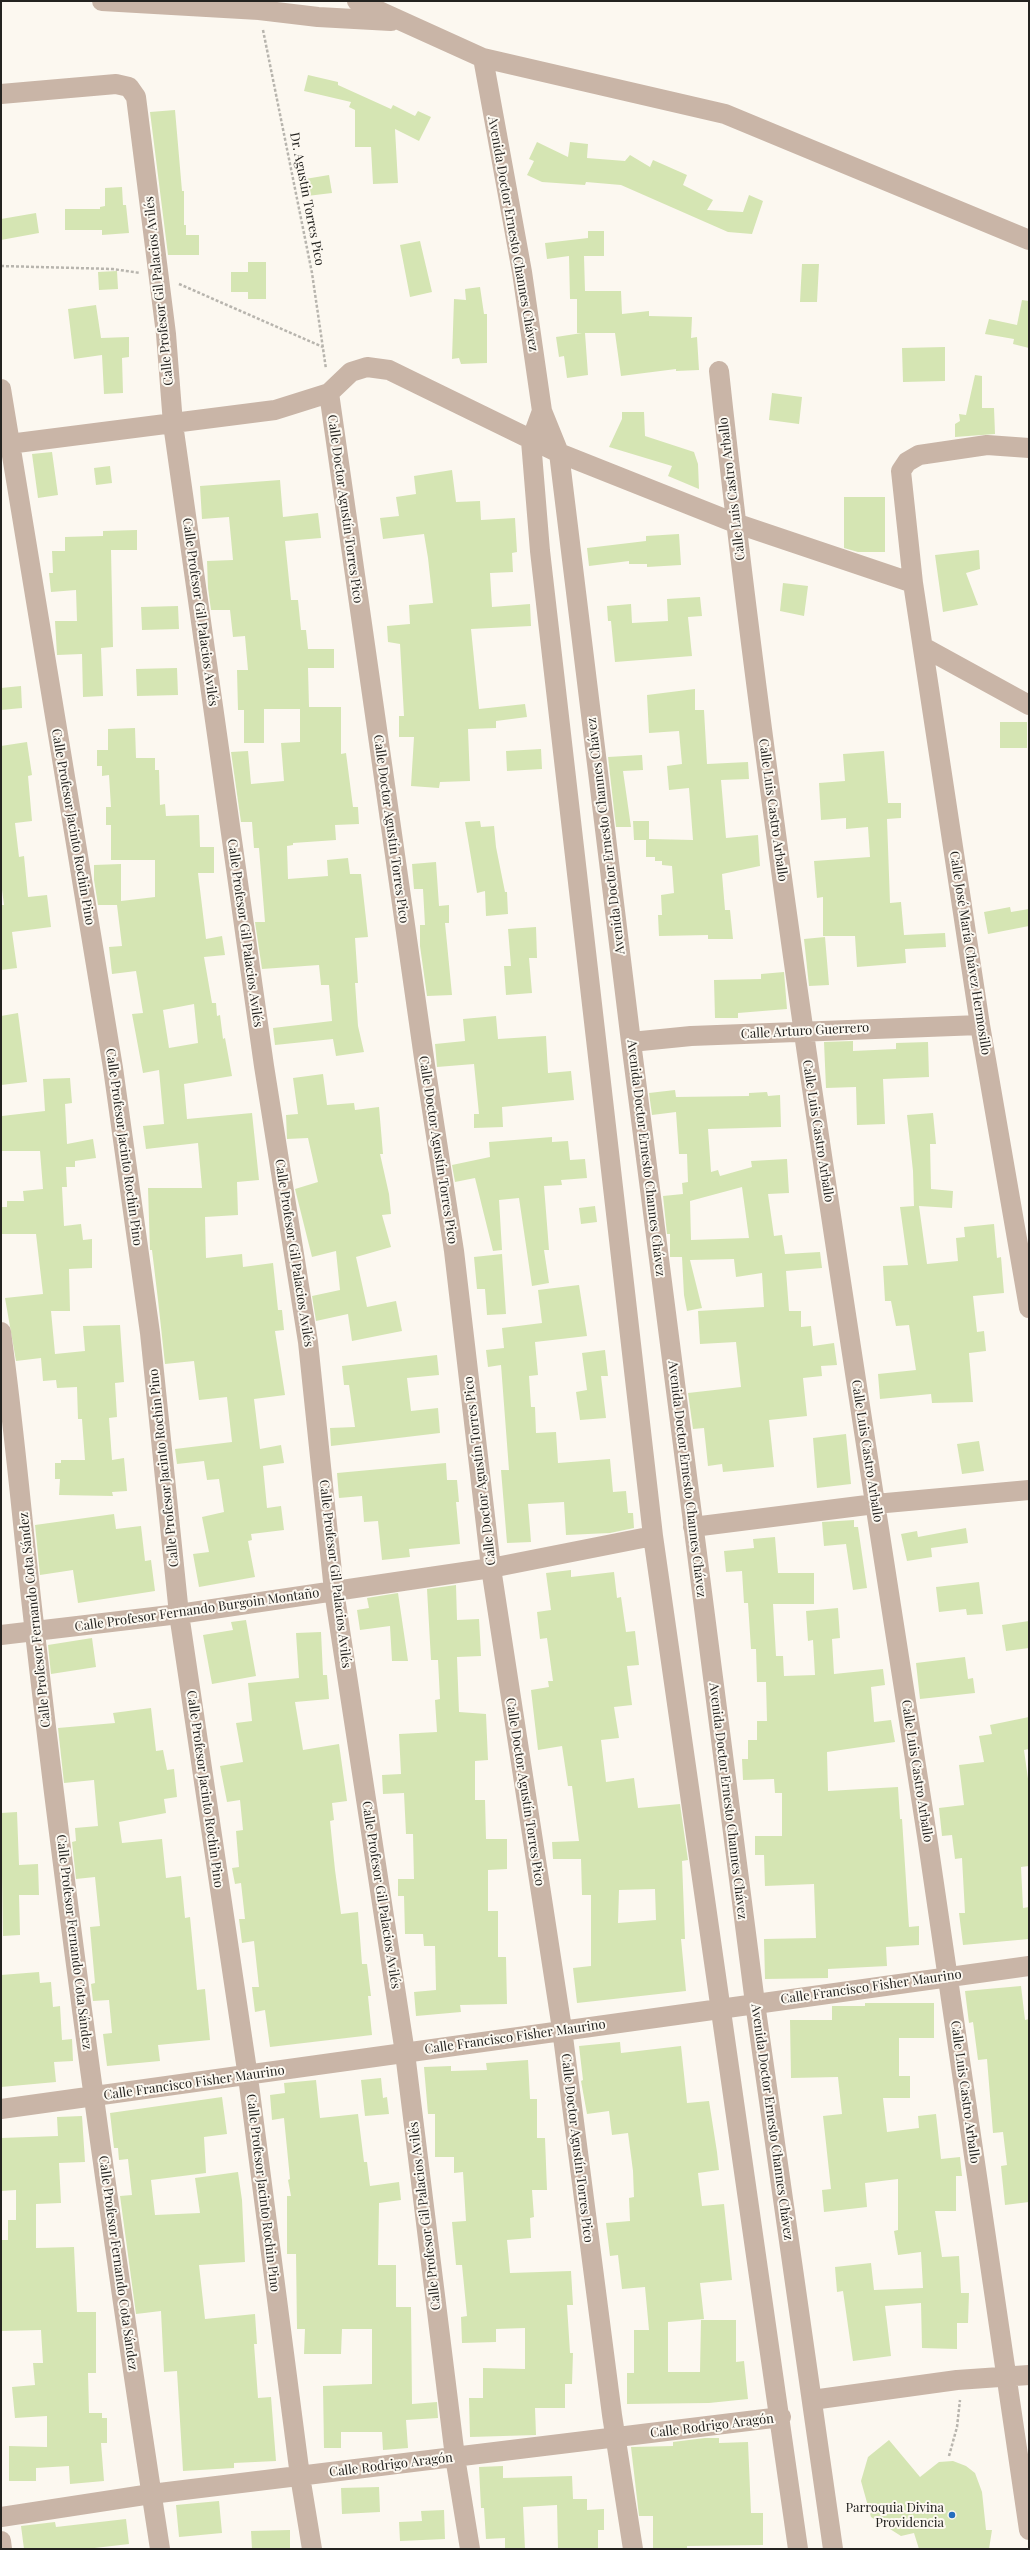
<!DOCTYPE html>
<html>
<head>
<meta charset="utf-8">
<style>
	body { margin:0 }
	#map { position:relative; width:1030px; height:2550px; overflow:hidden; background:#fcf8f0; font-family:"Playfair Display",serif }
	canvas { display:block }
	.frame { position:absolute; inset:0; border:2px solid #242320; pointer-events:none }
</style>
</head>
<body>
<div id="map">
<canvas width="1030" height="2550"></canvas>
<div class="frame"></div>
</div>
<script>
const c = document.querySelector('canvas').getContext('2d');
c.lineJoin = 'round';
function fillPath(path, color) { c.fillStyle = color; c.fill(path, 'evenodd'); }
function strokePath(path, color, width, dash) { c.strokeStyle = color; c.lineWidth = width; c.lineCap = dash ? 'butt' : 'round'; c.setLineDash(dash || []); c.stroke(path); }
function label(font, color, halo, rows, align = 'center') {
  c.font = font + ' "Playfair Display",serif'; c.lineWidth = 4; c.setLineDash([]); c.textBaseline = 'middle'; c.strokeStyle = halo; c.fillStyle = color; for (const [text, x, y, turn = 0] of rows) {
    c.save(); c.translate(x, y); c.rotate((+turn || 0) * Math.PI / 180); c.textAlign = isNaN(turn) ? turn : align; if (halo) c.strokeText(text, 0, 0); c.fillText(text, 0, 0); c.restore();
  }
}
fillPath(new Path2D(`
	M308,75L338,82V85L391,109L393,105L415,116L418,111L431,117L419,141L395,129L398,183L373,184L371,147H355V110L349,107L351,102L304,91Z
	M175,110L182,191H184V225H186V235H199V255H168L150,112Z
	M537,142L568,157L570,142L588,144L587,158L625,161L630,155L650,167L653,160L687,175L683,185L713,200L707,210L743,212L749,195L763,201L752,234L728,232L621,185L586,182L585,185L542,182L527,175L534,161L529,159Z
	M329,175L332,193L307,196L305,179Z
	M122,187L123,205H126L129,233L102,235V230H65V209H100V207L105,206V188Z
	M36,213L39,233L1,240V219Z
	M588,231H604V256H584L585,291H621L622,314L649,311V316L692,317L691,338L697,337L699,370L676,371V369L621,376L615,333H585L588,375L567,378L564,356L559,357L556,337L582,333H577V299H570L569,256L547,259L545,243L588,238Z
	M420,241L432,292L410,297L400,245Z
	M248,262H266V299H248V292H231V272H248Z
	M802,264H819L817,302H800Z
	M117,271L118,289L99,290L98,272Z
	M480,287L484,314H487V363L461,364L459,358L452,359L454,299L466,300L465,289Z
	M1022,300L1029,301V348L1013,344L1014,339L985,334L989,319L1017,325Z
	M96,305L101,338L129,337V357L122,358L123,393L104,394L102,355L74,359L68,309Z
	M945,347V381L903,382L902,348Z
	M975,375L982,376V408H994L995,434L955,437V424L960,421L959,414L966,415Z
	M772,393L802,397L799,424L769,420Z
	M622,412H644L645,436L694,452L698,464L699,489L668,476L672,466L609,447L622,419Z
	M52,452L58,495L38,498L32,454Z
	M110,466L112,483L96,485L94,468Z
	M452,470L456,502L480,501L481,520L515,518L517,552L512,553L513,572L490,573L492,607L530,604L531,626L471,629L479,709L525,704L527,717L496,721V728L468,729L470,781L440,782L439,788L411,786L414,737H399V716H404L400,644L388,642L387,626L410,624L409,605L433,603L428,558L424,534L383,539L380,518L399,516L396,497L416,494L414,476Z
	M280,480L283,517L318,513L321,538L285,541L291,600H298L301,630H306L308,649H334V668H308L309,707H341V754L346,753L353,807H358L359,824L335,825L336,840L293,843V845L287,846L288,879L328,876L327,860L348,858L350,874H361L368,937L355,938L358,983H355L358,1026L364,1052L336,1056L333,1039L275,1045L273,1028L332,1021L329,985H321L319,965L262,969L255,922H265L259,848H254L252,822H241L231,752L248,751L251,784L284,781L281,743L300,742V709H264V743H244V710H238L237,670H248L245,636L233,637L230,610H211L208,588L207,561L233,560L229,517L202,519L200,486Z
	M844,497H885V552H858L844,548Z
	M137,530V550H111L113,647L101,648L103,696L83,697L82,654L57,655L55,621H77L76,590L51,592L49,573H53L52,551H65V537L103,536V531Z
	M679,534L681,565L647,567V564H629V561L589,566L587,548L646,541V536Z
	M979,550L980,569L966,573L978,605L943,612L935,555Z
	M783,583L808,586L804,616L780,611Z
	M700,597L702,616L688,617L692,656L615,662L611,621H608L607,606L631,604L632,623L668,621L667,599Z
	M178,606L179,629L142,630L141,607Z
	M177,668L178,695L137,696L136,669Z
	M21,686L22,708L1,710V688Z
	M695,689V710H704L707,764L748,762L749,779L721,780L726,838L758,835L760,866L722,874L725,910H730L733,939H708V935L659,936L658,915H662L661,895L674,893L672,866L662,865V861H655V857H646V840H634L633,821H649V839L693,840L689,788L669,790L667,766L682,764L679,731L649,733L647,695Z
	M1000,722H1027V748H1000Z
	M135,728L136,758H155V770H159L160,805L165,804L166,816L199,815L200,847H214V873H198L206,939L222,936L225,955L204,957L212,1003H216L217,1016L220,1015L223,1039L225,1038L232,1076L184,1084L187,1119L252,1113L259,1180L237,1182L238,1215L205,1217L206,1258L242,1254L243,1267L273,1263L278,1310H282L284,1330L275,1331L285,1395L254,1399L260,1449L281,1445L284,1463L263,1466L267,1508L281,1506L284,1530L251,1534L252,1540L248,1541L255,1577L199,1587L193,1554L209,1552L202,1517L224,1512L219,1479L207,1480L204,1461L177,1464L175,1449L232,1442L227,1397L199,1400L194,1361L165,1364L158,1300L152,1250H150L148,1188H202L198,1143L146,1149L143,1126L164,1124L159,1070L143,1073L132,1014L143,1013L136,971L112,974L109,947L122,946L117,905H98L94,880V865L121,864V901L155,897V860H111V825H106V807H111L109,775L102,776V766H97V750H108V729ZM194,1004L198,1043L169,1048L163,1010Z
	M27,742L32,775L28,776L32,821L15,823L19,857L24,856L28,897L47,895L51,927L12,932L17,968L1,970V905H4L1,882V746Z
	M541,749L542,769L507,771L506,751Z
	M884,751L888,803H901V818L887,819L890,903L901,902L904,935L945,933L946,947L905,949L906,963L857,967L855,936H823V897L817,898L814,861L870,857L868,827L846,829V818L821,820L819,783L845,781L843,754Z
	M642,755L643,770L623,771L631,827H616L608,757Z
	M480,821L481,827L494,826L496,847L505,892H507L508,914L486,916L485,891L477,893L465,822Z
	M436,862L439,906L449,905V923H445L452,995L427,996L420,946V925H425L423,889H414L412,864Z
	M1010,907L1011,912L1029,909V926L988,934L984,912Z
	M536,927L537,958H529L532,993L506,995L504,966H511L508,929Z
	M825,937L829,985L809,986L804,939Z
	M784,972L787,1009L738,1013V1018H715L714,980L761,979V974Z
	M18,1013L27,1082L1,1085V1016Z
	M496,1016L498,1039L546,1036L548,1073L571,1071L574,1100L502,1107L503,1127L474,1128V1114H479L474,1064L437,1067L435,1044L465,1041L463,1019Z
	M853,1041V1051L896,1049V1043L928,1042L929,1077L883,1079L885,1124L857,1125L856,1087L826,1088L824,1042Z
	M323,1074L327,1105L354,1103L355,1110L379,1107L383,1154H380L389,1194L391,1214L382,1215L391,1247L356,1257L367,1307L396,1301L402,1331L352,1341L348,1314L316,1321L312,1296L340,1290L336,1251L312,1257L295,1189L318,1182L308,1138L287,1139L286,1115L298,1114L293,1078Z
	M70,1078L72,1103L65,1104L67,1144L93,1139L96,1158L75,1161V1167H66L67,1187H62L64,1226L81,1224L83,1240L92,1239V1268L69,1269L70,1311H51L55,1354L85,1351L83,1326L120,1325L124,1382L115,1383L117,1417L109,1418L112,1460L124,1458L127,1491L112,1492L113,1496L59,1495L60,1479H55V1463H61V1460H85L82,1419H78L77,1387L57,1388L56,1380L43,1381L41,1358L16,1361L5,1298L43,1294L36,1234H1V1207H7V1201H24L23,1191L43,1189L40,1151H2V1116L45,1111L43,1079Z
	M675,1090L676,1097L749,1096V1093L767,1092L768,1096L780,1095L781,1127L708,1129L711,1172L718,1170L720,1176L752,1167L751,1161L787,1159L789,1193L768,1194L774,1236L782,1235L785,1254L820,1252L822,1268L786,1271L789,1311H801V1327L811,1326L813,1346L834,1343L837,1365L821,1366L822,1376L803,1378L807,1416L769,1420L774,1467L723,1472L722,1464L708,1466L704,1428L693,1429L688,1393L741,1387L736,1342L700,1344L698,1311L764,1307L762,1273L736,1277L734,1259L690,1260L702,1308L687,1311L684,1295L682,1257H670V1234H667L663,1196L683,1194L682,1183L688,1182L687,1154H679L676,1112L652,1115L649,1093ZM742,1187L749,1238L691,1240L690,1201Z
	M933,1113L936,1144H930L931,1189L953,1191L952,1208L919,1206L927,1264L958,1261L956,1238L965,1237L964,1227L994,1224L997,1258L1001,1257L1004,1293L973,1296L977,1332L984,1331L986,1351L969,1353L973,1402L932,1403L931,1394L880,1399L878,1374L916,1370L909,1325L896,1326L891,1301H885L883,1266L908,1265L900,1207L914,1206L913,1171L907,1115Z
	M552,1137V1142L568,1141L570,1160L585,1159L587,1178L561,1180L562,1185L544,1186L549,1250H544L549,1283L532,1286L519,1198L499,1200L502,1250L493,1251L475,1178L455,1182L452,1165L490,1157L489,1142Z
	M595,1206L597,1222L581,1224L579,1208Z
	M502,1254L506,1314L487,1315L485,1289H477L474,1257Z
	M579,1285L587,1336L535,1342L538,1375L529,1376L531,1407H535L536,1433L556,1432L558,1463L610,1459L613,1492L626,1491L628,1513H633L634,1528L610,1533L566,1535L564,1502L528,1504L531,1542L507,1543L501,1470H509L501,1365L488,1367L486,1350L504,1348L502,1328L542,1323L538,1290Z
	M605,1350L608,1376H601L606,1418L580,1420L576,1392L587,1390L582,1353Z
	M437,1355L439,1375L407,1378L411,1411L438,1408L440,1433L331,1446L330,1428L355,1427L349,1385H344L342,1366Z
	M846,1434L851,1484L817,1488L813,1438Z
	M979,1441L984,1471L962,1474L957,1444Z
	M446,1463L447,1480H457L459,1502H456L460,1544L409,1549L410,1557L382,1560L378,1521L364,1522L362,1496L339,1498L337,1473Z
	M114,1514L116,1529L141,1526L145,1561L151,1560L155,1591L78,1603L73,1570L40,1575L35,1525Z
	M854,1520V1527H858L867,1588L853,1590L846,1544L824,1546L822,1522Z
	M966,1528L968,1543L931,1548L932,1557L907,1561L901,1534L917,1531L918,1537Z
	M775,1537L778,1573H814V1604H773L776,1656H783L784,1676L815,1675L813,1640L808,1641L806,1611L838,1608L840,1638L832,1639L834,1674L883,1669L885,1685L871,1687L874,1722L891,1720L895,1742L827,1752L828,1791L898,1787L900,1819H902L909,1927L919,1926V1945L886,1947L887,1966L828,1969V1978L765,1979L764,1939L816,1938L814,1884L765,1886L764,1855H755V1836H782V1793H775L774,1779L743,1780L742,1759H748V1740H757V1721H767L766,1682H757L756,1649H751L748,1603H744L742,1571L726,1572L724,1551L754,1548L753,1539Z
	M571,1570V1577L614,1572L617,1598L621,1597L626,1632L635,1631L639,1665L627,1666L632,1705L614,1707L619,1738L601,1740L606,1782L634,1778L638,1808L680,1804L688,1860L682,1861L685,1939H681L686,1991L577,2003L573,1968L591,1966V1895H582L581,1859H553L552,1842L579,1841L572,1786H568L562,1746L538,1750L531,1690L549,1687L548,1681H553L547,1638L540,1639L537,1612L551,1610L546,1573ZM655,1889L656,1920L618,1923L619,1890Z
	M979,1582L983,1614L967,1615L966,1609L939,1612L936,1587Z
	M456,1585L457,1620L479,1619L481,1656L457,1657L459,1712L486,1714L488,1760L475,1761V1800H485L486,1839H507V1869L488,1870V1911H498V1957H506L507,2004L460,2005L461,2012L416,2016L414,1992L436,1990L435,1946H424L423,1934H405L404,1896H398V1879H414L413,1834H406L404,1793L383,1794L382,1775L401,1774L399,1734L437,1732L435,1700L440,1699L438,1660H431L427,1589Z
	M398,1593L408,1661H392L390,1626L360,1630L357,1610L369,1608L367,1598Z
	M246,1620L256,1676L212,1684L203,1635L233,1630L231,1622Z
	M1029,1621V1648L1006,1651L1002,1625Z
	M321,1632L323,1675H327L329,1699L295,1702L303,1750L339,1744L347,1801L332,1803L334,1820L330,1821L335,1870L341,1914L358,1912L362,1964H367L371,1996H368L372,2035L270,2047L265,2010L255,2012L252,1987H259L254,1941L242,1943L239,1919H245L241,1883L235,1884L232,1868L239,1867L236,1831L243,1830L240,1800L227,1802L220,1766L243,1762L236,1723L252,1721L248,1683L299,1678L296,1633Z
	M92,1638L96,1667L51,1674L48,1645Z
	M965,1657L968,1679L973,1678L975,1693L920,1699L916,1663Z
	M151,1708L156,1751L163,1750L167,1770L174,1769L177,1797L164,1799L166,1813L119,1822L122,1843L162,1839L166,1878L181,1876L185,1918L190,1917L197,1990L205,1989L210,2040L158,2045L160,2061L107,2066L103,2034L112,2033L109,2000L93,2001L91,1984L95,1983L90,1927L100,1926L95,1877L76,1879L72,1842L76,1841L75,1828L98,1826L94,1780L64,1783L58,1728L115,1723L113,1713Z
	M1029,1717V1749L1024,1750L1029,1786V1866L1021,1867L1023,1908L1029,1907V1939L963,1945L959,1913H965L962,1858L955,1859L952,1835L942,1836L939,1808L964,1805L959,1765L984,1762L979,1736L992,1734L990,1725Z
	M17,1812L19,1865L38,1864L39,1895H19L20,1935L3,1936L1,1813Z
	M39,1972L40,1983L51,1982L53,2007L60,2006L62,2040L72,2039L73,2061L54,2062L56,2082L1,2087V1975Z
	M1021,1986L1025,2020L1029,2019V2202L1005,2205L1001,2166L1007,2165L1003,2132L993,2133L987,2059L978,2060L973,2022L969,2023L965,1991Z
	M865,2003H934V2038H899V2076H910V2098H883L887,2132L919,2128L918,2116L936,2114L941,2159L960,2157L962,2176H956V2211H935L942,2257L959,2256L961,2293H969L968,2323H957V2349L922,2348L921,2303L885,2306L891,2356L853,2361L843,2291L837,2292L835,2267L871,2263L874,2290L923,2288L921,2252L898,2255L894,2231L898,2230V2179L865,2183L867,2207L824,2212L822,2190L831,2189L823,2116L842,2114L838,2077L791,2078L790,2020H832V2006H865Z
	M620,2042L621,2053L681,2046L687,2103L709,2101L717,2152L719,2170L698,2173L702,2206L724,2204L732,2280L700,2283L704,2319L668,2322V2372H700L701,2320H736V2362L744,2361L748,2399L709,2403L627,2404V2373H634V2330H649L645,2287L622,2289L618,2255L610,2256L606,2223L630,2221L629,2198L634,2197L633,2171L628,2133L612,2135L609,2111L587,2114L581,2081L583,2080L579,2046Z
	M528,2060L530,2099H537V2138H545L547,2190H532L534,2217L530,2218L531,2238L507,2240L510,2273L571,2271L573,2305H567L570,2353H573L572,2384H565V2408H535L536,2435L470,2437L469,2398H483V2368L525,2369V2328L496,2329V2342L462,2343L461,2317L467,2316L462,2265H456L452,2222L466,2221L463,2172L454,2173V2157H435V2114H428L424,2067L451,2066V2071L487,2070L486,2063Z
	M381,2078L383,2098L387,2097L389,2114L365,2116L361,2080Z
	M316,2080L320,2118L358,2114L364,2162H367L370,2186L399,2182L401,2200L379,2203L378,2265H396V2307H411L412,2404L437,2402L438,2418L406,2420L408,2448L383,2450L382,2432H341V2448H324L323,2386L372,2384V2329H342L341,2354H304L305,2329H297L296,2254H287V2196H291L288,2180L290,2179L284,2118L272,2120L270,2095L285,2093L284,2083Z
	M222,2097L227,2134L204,2137L206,2173L151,2180L155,2215L200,2213L195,2178L238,2172L242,2200L245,2262L199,2265L205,2319L255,2314L257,2344H254L258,2398L271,2397L276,2461L234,2463V2468L183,2471L177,2371L164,2372L161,2311L136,2314L120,2196L132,2195L128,2159L119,2160L118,2148H114L110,2113Z
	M82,2116L85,2162L59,2163L61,2203L36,2204V2248L74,2247L77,2312H96V2373H88L89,2413H102V2418H107V2443H101L104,2481L70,2484L69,2466L36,2468V2481H9V2446L47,2447V2416L15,2418L12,2387L35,2385L33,2363H43L41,2330L1,2331V2240H8V2220H16V2190L1,2191V2138L58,2136L57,2117Z
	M705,2438H719V2443L748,2442L751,2513H763V2545L687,2546V2549H653V2516H639L631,2447L673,2446V2442Z
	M889,2440L920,2477L939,2462L953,2461L966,2466L975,2473L982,2492L986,2530H992L989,2549H919L914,2533L901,2536L871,2517L861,2481L868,2457Z
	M503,2466V2478L572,2476L573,2499H587V2510L604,2509V2530H598V2549H558L557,2505L523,2507L525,2549H505V2538L486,2539L484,2508H481L479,2467Z
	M379,2487L380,2512L342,2514L341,2488Z
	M219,2501L222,2533L179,2537L176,2505Z
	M444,2510L445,2539L400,2541L399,2522L422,2521L421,2511Z
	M126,2519L129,2544L86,2549H24L21,2526L55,2522L56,2527Z
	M290,2530V2549H252L251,2531Z`), '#d5e5b3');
strokePath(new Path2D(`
	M263,30L312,273L326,369
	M1,266L113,269L140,273
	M179,284L323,347
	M949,2456L957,2427L960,2400`), '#b8b5ae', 2.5, [3, 2]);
strokePath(new Path2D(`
	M102,1L259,10L318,17L391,21
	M357,1L483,58L725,114L1029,240
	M483,58L522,272L542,411L559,453L631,1042L755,2003L833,2549
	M1,94L116,84L129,87L136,97L166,334L173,424L264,1066L308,1342L334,1591L405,2053L455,2457L470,2549
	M719,371C772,861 851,1349 927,1836C963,2067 993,2299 1029,2530
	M1,389L113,1068L150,1333L179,1614L248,2077L300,2476L312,2549
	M329,393L425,1065L454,1251L491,1568L562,2029L612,2415L633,2549
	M542,411L531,441L540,551L653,1536L798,2549
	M1,445L275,410L329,393L351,372L367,367L389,370L559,453L735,523L913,583L980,1025L1029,1308
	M913,583L901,471L907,462L919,455L987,445L1029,448
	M925,648L1029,705
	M631,1042L691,1036L980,1025
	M1,1332C15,1432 23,1533 35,1633C70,1939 113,2244 160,2549
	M693,1527L875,1504L1029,1490
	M1,1635L179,1614L491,1568L653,1536
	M1,2109C344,2063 686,2012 1029,1966
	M812,2400L957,2380L1029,2375
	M1,2517L151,2494L781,2417
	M1,2541L2,2549`), '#c9b5a7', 20);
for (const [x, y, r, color] of [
	[952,2515,4,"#266ebe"]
]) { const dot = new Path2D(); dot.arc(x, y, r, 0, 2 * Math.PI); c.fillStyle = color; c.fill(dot); strokePath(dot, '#fcf8f0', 1.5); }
label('13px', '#242320', '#fcf8f0', [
	["Dr. Agustin Torres Pico",307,199,79],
	["Avenida Doctor Ernesto Channes Chávez",513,234,80],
	["Calle Profesor Gil Palacios Avilés",159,291,-96],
	["Calle Luis Castro Arballo",732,489,-97],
	["Calle Doctor Agustín Torres Pico",345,509,82],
	["Calle Profesor Gil Palacios Avilés",200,612,82],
	["Calle Luis Castro Arballo",773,810,82],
	["Calle Profesor Jacinto Rochin Pino",73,827,80],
	["Calle Doctor Agustín Torres Pico",391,829,82],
	["Avenida Doctor Ernesto Channes Chávez",606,836,-97],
	["Calle Profesor Gil Palacios Avilés",245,933,82],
	["Calle José María Chávez Hermosillo",970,953,81],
	["Calle Arturo Guerrero",805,1031,-3],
	["Calle Luis Castro Arballo",818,1131,81],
	["Calle Profesor Jacinto Rochin Pino",124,1147,82],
	["Calle Doctor Agustín Torres Pico",438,1150,81],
	["Avenida Doctor Ernesto Channes Chávez",646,1158,83],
	["Calle Profesor Gil Palacios Avilés",294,1253,81],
	["Calle Luis Castro Arballo",867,1451,81],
	["Calle Profesor Jacinto Rochin Pino",164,1468,-96],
	["Calle Doctor Agustín Torres Pico",480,1471,-97],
	["Avenida Doctor Ernesto Channes Chávez",687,1479,83],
	["Calle Profesor Gil Palacios Avilés",335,1574,83],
	["Calle Profesor Fernando Burgoin Montaño",197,1610,-8],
	["Calle Profesor Fernando Cota Sández",35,1620,-96],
	["Calle Luis Castro Arballo",917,1771,81],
	["Calle Profesor Jacinto Rochin Pino",205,1789,82],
	["Calle Doctor Agustín Torres Pico",525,1792,81],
	["Avenida Doctor Ernesto Channes Chávez",728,1801,83],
	["Calle Profesor Gil Palacios Avilés",381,1895,81],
	["Calle Profesor Fernando Cota Sández",74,1942,83],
	["Calle Francisco Fisher Maurino",871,1987,-8],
	["Calle Francisco Fisher Maurino",515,2037,-8],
	["Calle Francisco Fisher Maurino",194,2083,-8],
	["Calle Luis Castro Arballo",965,2092,82],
	["Avenida Doctor Ernesto Channes Chávez",772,2122,82],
	["Calle Doctor Agustín Torres Pico",577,2148,83],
	["Calle Profesor Jacinto Rochin Pino",263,2193,83],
	["Calle Profesor Gil Palacios Avilés",425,2216,-97],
	["Calle Profesor Fernando Cota Sández",118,2263,82],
	["Calle Rodrigo Aragón",712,2426,-7],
	["Calle Rodrigo Aragón",391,2465,-7]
]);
label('13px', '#242320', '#fcf8f0', [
	["Parroquia Divina",944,2508],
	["Providencia",944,2523]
], 'right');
</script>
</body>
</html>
